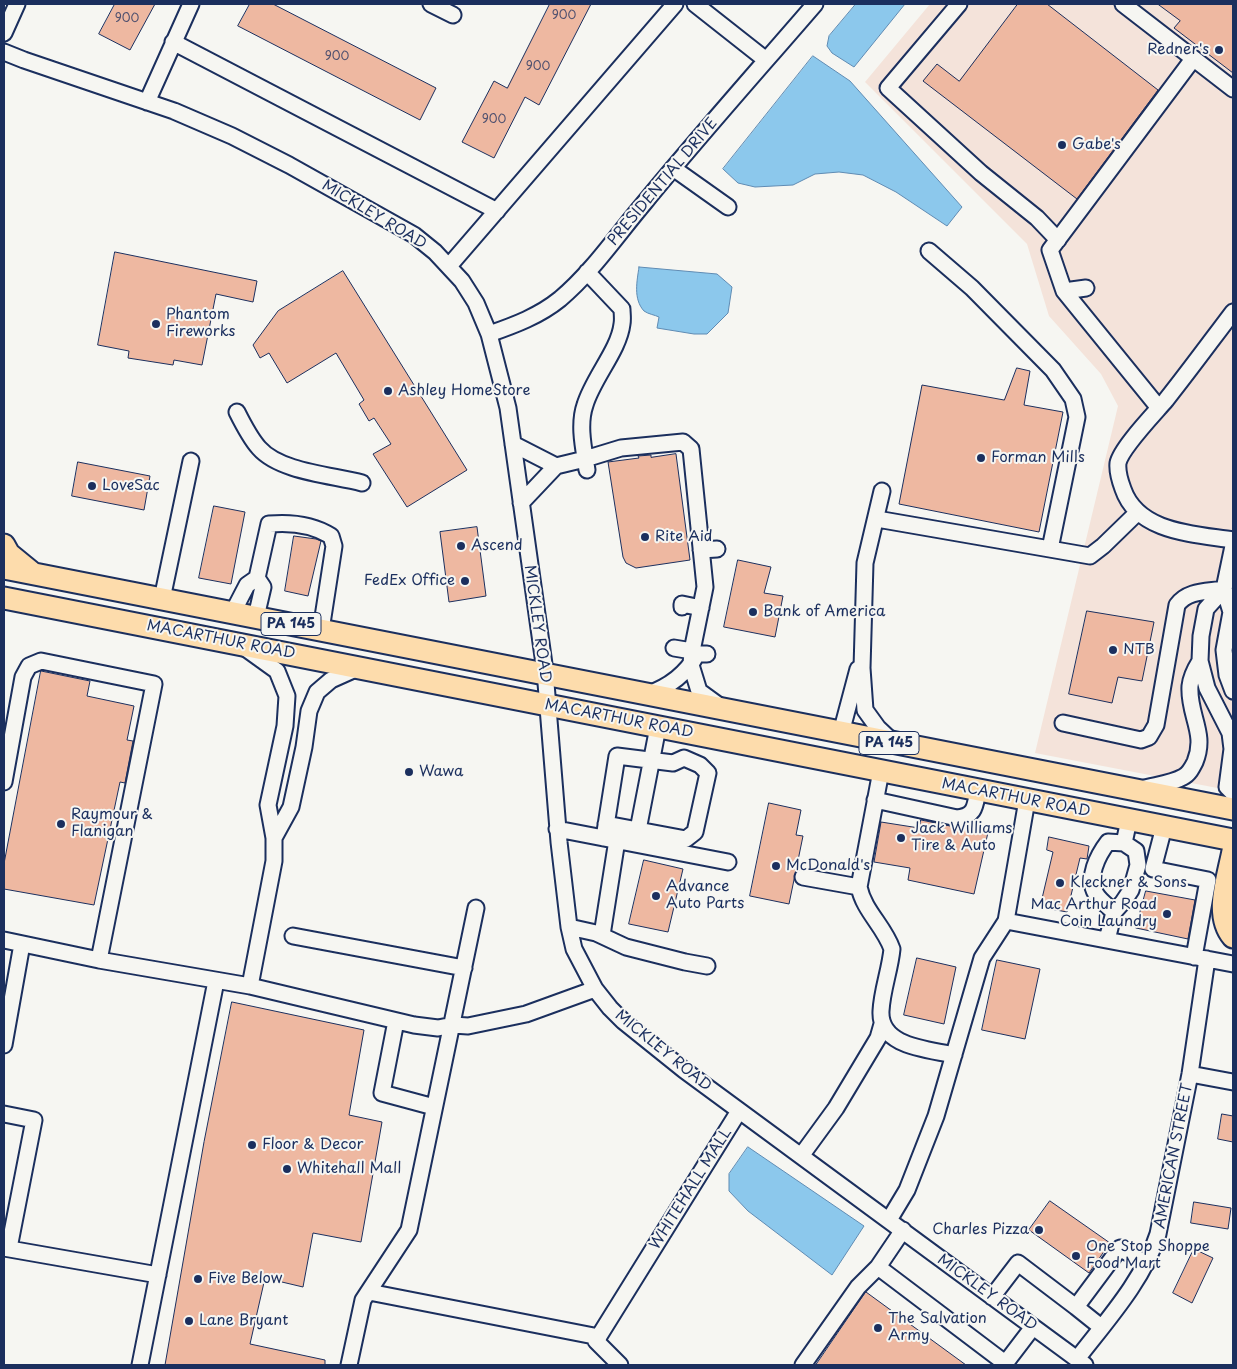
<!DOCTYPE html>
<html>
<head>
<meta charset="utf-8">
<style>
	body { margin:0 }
	#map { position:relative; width:1237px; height:1369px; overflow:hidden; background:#f6f6f2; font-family:"Playpen Sans",sans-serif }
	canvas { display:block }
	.frame { position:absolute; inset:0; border:5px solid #1b2f5e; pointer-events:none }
</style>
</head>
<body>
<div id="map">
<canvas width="1237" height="1369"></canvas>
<div class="frame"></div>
</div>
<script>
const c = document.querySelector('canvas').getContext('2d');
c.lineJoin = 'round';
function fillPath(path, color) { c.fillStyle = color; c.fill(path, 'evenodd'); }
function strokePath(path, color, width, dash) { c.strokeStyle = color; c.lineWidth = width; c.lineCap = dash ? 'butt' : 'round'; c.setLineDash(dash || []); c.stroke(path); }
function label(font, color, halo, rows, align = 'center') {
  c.font = font + ' "Playpen Sans",sans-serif'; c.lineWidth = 4; c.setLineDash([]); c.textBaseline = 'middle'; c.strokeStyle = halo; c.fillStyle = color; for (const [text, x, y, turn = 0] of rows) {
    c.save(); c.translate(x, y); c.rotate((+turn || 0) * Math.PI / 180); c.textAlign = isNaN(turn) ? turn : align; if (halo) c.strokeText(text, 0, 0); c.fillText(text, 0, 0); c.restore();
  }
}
fillPath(new Path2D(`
	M930,4H1233V791L1035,753L1118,406L1101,374L1049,316L1027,244L865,82Z`), '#f4e3da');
const water = new Path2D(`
	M856,4H905L854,67L832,53L827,46L829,36Z
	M813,56L850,81L962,207L947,226L896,192L863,175L839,172L815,174L793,185L755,187L738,183L723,169Z
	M639,267L717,274L732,287L728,313L707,334H694L657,328L659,317C655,315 648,314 644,311C633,299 637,281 639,267Z
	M748,1147L864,1226L832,1275L748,1211L729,1191V1174Z`);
fillPath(water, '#8cc8ec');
strokePath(water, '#5f8bb3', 1);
const building = new Path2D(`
	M115,4H155L130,50L99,34Z
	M250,4H273L436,88L420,120L238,26Z
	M550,4H591L539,105L525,97L494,158L462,142L494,81L507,88Z
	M1018,4H1047L1158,90L1077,199L923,81L937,64L959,81Z
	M1158,4H1233V73L1174,28L1180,21Z
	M115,252L257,281L253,302L216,294L202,365L174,360L173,365L128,358L129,351L98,345Z
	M343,271L467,470L407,507L373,454L391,444L374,418L369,421L359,404L364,400L336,353L287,383L269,353L260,358L253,345L278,311Z
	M1017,368L1030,371L1024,405L1063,412L1039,532L899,504L922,385L1004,400Z
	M676,454L690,560L636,568L626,563L623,557L608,462L639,458L638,456L651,455V457Z
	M78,462L150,476L144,510L72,496Z
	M214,506L245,512L231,584L199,578Z
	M477,527L486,596L449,602L440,532Z
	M294,536L316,539L321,541L308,596L285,591Z
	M738,560L771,567L764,593L783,596L775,637L724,627Z
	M1087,611L1154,622L1142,681L1118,677L1112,703L1069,694Z
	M41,671L90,681L87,696L134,706L127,740L133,741L125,783L120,782L94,905L4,889V864Z
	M769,803L801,810L796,835L803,836L789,904L750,896Z
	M921,820L955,827L970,824L989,828L974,894L908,880L910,868L874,862L881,822L919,828Z
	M1049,837L1089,846L1087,859L1080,858L1067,912L1040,907L1053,852L1047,850Z
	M644,860L683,869L668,932L629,924Z
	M1146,891L1195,900L1188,939L1136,928Z
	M917,958L956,967L944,1024L904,1015Z
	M997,960L1040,969L1025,1039L982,1030Z
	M232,1002L364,1030L349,1115L382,1122L361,1242L313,1233L303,1287L265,1278L250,1344L325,1360V1365H165L204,1142Z
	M1222,1114L1233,1116V1142L1218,1139Z
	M1050,1201L1110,1243L1089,1273L1029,1230Z
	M1194,1202L1231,1208L1228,1229L1191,1223Z
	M1194,1249L1213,1258L1192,1303L1173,1293Z
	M866,1292L966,1365H816Z`);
fillPath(building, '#eeb8a1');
strokePath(building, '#1b2f5e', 1);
const minor = new Path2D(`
	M431,4L453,15
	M695,4L766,60
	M959,4L888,88L981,173L1037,218L1058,240
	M1123,4L1233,89
	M4,33L17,4
	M173,42L497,211
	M4,52L24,60L174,111L232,136L289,165L414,235L435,252L462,281L476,303L489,334L508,408L545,671L559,842L569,927L574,949L595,989L610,1008L623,1021L684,1070L1085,1365
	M147,102L191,4
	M673,168L728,207
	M929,251L972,288L1053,370L1073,399L1077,417L1050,549
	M449,266L675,4
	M1064,291L1086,288
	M1233,312C1211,341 1189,371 1166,400C1155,413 1121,448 1118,463C1117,472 1120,481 1123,489C1138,533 1195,534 1233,540
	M489,334C515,325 539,316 560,299C593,271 617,235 645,202C700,135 758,70 815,4
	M1159,408L1064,291L1050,250L1193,59
	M237,412C243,424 250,438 259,448C280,472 332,475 362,483
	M513,444L556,466
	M587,470C584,450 578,425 585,405C593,378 619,350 622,324C623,319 622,313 622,309L587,272
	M882,491L865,563L862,668L865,710L878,728L895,744
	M521,503L556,466L585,459L621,448L683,442L691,449L705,587L692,651L691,665L699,691L721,707
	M877,519L1090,556L1103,546L1138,512
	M1233,546L1224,589L1231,612L1224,650L1227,675L1233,691
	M701,550L717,549
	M1224,589L1206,609L1201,636L1200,661L1207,688L1230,733L1232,749L1227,787L1233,793
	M162,599L191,461
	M682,607V604L701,608
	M233,612L247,585L257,578L269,524C291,522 312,524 331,536L334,546L321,630
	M256,617L263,587L257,578
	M245,648L277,671L287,696L285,726L268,805L274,838V861L250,986
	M674,648L692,651
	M646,695C669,687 686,675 697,654H707
	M1063,723L1141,740L1149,737L1156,725L1177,605C1188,590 1207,592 1224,589
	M841,733L858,669
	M4,782L23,677L29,666L41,661L154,684L99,960
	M1141,789C1154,785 1171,784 1183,777C1189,774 1192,768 1195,762C1207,733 1188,715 1190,686C1191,676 1195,669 1200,661
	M875,800L957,818C976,816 975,805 978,790
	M1164,827L1153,869L1208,880L1194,957
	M557,829L728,862
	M638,830L658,727
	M274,838L291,807L304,747L309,711L317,692L331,680L360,667
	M604,838L617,756L673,763L684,758L700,765L708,773L695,832L686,839L606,824
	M803,877L859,887L881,771
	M859,887C864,911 884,926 892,949C890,970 882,990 881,1011C879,1047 928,1049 954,1055
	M1114,912C1108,906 1100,901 1096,894C1086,878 1098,855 1108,842L1124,843
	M1006,921L1233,964
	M569,927L596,933L626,947L685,962L707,966
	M602,935L617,840
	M293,936L464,968
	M4,940L99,960L250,986L414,1025L438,1028L453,1025L468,1026L526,1014L595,989
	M1107,940L1114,912L1123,902L1131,890L1138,865L1136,851L1124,843L1129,820
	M396,1021L382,1093L434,1107
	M4,1045L22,944
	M1190,1074L1233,1082
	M4,1114L34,1120L9,1248
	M801,1156L836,1108L878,1038L882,1024
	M889,1220L907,1190L936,1116L982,958L1006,921L1027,800
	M903,1230L878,1267L1005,1363
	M4,1248L158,1275
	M369,1292L599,1337
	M992,1297L1018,1263L1076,1307L1120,1248L1146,1264
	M1076,1307L1101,1327
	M1077,1359C1107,1320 1143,1281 1158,1234L1190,1074L1207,959
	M140,1365L216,981
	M349,1365L363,1300L409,1230L476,908
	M620,1365L596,1341L739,1111
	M803,1365L858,1287L878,1267
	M1004,1365L1033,1327`);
const highway = new Path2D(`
	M4,545L9,554L31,572
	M4,568C414,648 823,732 1233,809
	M4,598L1233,840
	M1233,851C1228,877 1214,915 1233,937`);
strokePath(minor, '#1b2f5e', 19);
strokePath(highway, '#1b2f5e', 25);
strokePath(minor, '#f6f6f2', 15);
strokePath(highway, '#fddcac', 21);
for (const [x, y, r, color] of [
	[1219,50,5,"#1b2f5e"],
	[1062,145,5,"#1b2f5e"],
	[156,324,5,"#1b2f5e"],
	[388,391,5,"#1b2f5e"],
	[981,458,5,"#1b2f5e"],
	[92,486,5,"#1b2f5e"],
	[645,537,5,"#1b2f5e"],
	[461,546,5,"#1b2f5e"],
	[465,581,5,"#1b2f5e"],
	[753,612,5,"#1b2f5e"],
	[1113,650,5,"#1b2f5e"],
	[409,772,5,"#1b2f5e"],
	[61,824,5,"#1b2f5e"],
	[901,838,5,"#1b2f5e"],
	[776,866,5,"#1b2f5e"],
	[1060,883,5,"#1b2f5e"],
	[656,896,5,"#1b2f5e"],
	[1167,914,5,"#1b2f5e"],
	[252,1145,5,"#1b2f5e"],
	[287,1169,5,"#1b2f5e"],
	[1039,1230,5,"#1b2f5e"],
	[1076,1256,5,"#1b2f5e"],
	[198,1279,5,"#1b2f5e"],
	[189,1321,5,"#1b2f5e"],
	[878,1328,5,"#1b2f5e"]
]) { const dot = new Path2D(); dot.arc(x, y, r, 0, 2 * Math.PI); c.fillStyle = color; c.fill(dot); strokePath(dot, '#f6f6f2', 2); }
label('12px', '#50516f', null, [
	["900",564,16],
	["900",127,19],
	["900",337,57],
	["900",538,67],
	["900",494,120]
]);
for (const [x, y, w] of [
	[291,624,60],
	[889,743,60]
]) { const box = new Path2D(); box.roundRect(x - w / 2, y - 11.5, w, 23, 4); c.fillStyle = '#f6f6f2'; c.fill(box); strokePath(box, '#1b2f5e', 1); }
label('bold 14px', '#1b2f5e', null, [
	["PA 145",291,624],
	["PA 145",889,743]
]);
label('15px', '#1b2f5e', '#f6f6f2', [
	["Redner's",1209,50,"right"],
	["Gabe's",1072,145],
	["Phantom",166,315],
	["Fireworks",166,332],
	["Ashley HomeStore",398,391],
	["Forman Mills",991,458],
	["LoveSac",102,486],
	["Rite Aid",655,537],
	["Ascend",471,546],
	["FedEx Office",455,581,"right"],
	["Bank of America",763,612],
	["NTB",1123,650],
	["Wawa",419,772],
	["Raymour &",71,815],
	["Flanigan",71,832],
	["Jack Williams",911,829],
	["Tire & Auto",911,846],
	["McDonald's",786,866],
	["Kleckner & Sons",1070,883],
	["Advance",666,887],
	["Auto Parts",666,904],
	["Mac Arthur Road",1157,905,"right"],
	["Coin Laundry",1157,922,"right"],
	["Floor & Decor",262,1145],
	["Whitehall Mall",297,1169],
	["Charles Pizza",1029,1230,"right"],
	["One Stop Shoppe",1086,1247],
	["Food Mart",1086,1264],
	["Five Below",208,1279],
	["The Salvation",888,1319],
	["Army",888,1336],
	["Lane Bryant",199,1321]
], 'left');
label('15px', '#1b2f5e', '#f6f6f2', [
	["PRESIDENTIAL DRIVE",663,182,-50],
	["MICKLEY ROAD",374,215,31],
	["MICKLEY ROAD",537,624,82],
	["MACARTHUR ROAD",221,640,11],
	["MACARTHUR ROAD",619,719,11],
	["MACARTHUR ROAD",1016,798,11],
	["MICKLEY ROAD",663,1051,39],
	["AMERICAN STREET",1174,1156,-79],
	["WHITEHALL MALL",691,1189,-58],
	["MICKLEY ROAD",987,1293,36]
]);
</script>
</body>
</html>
